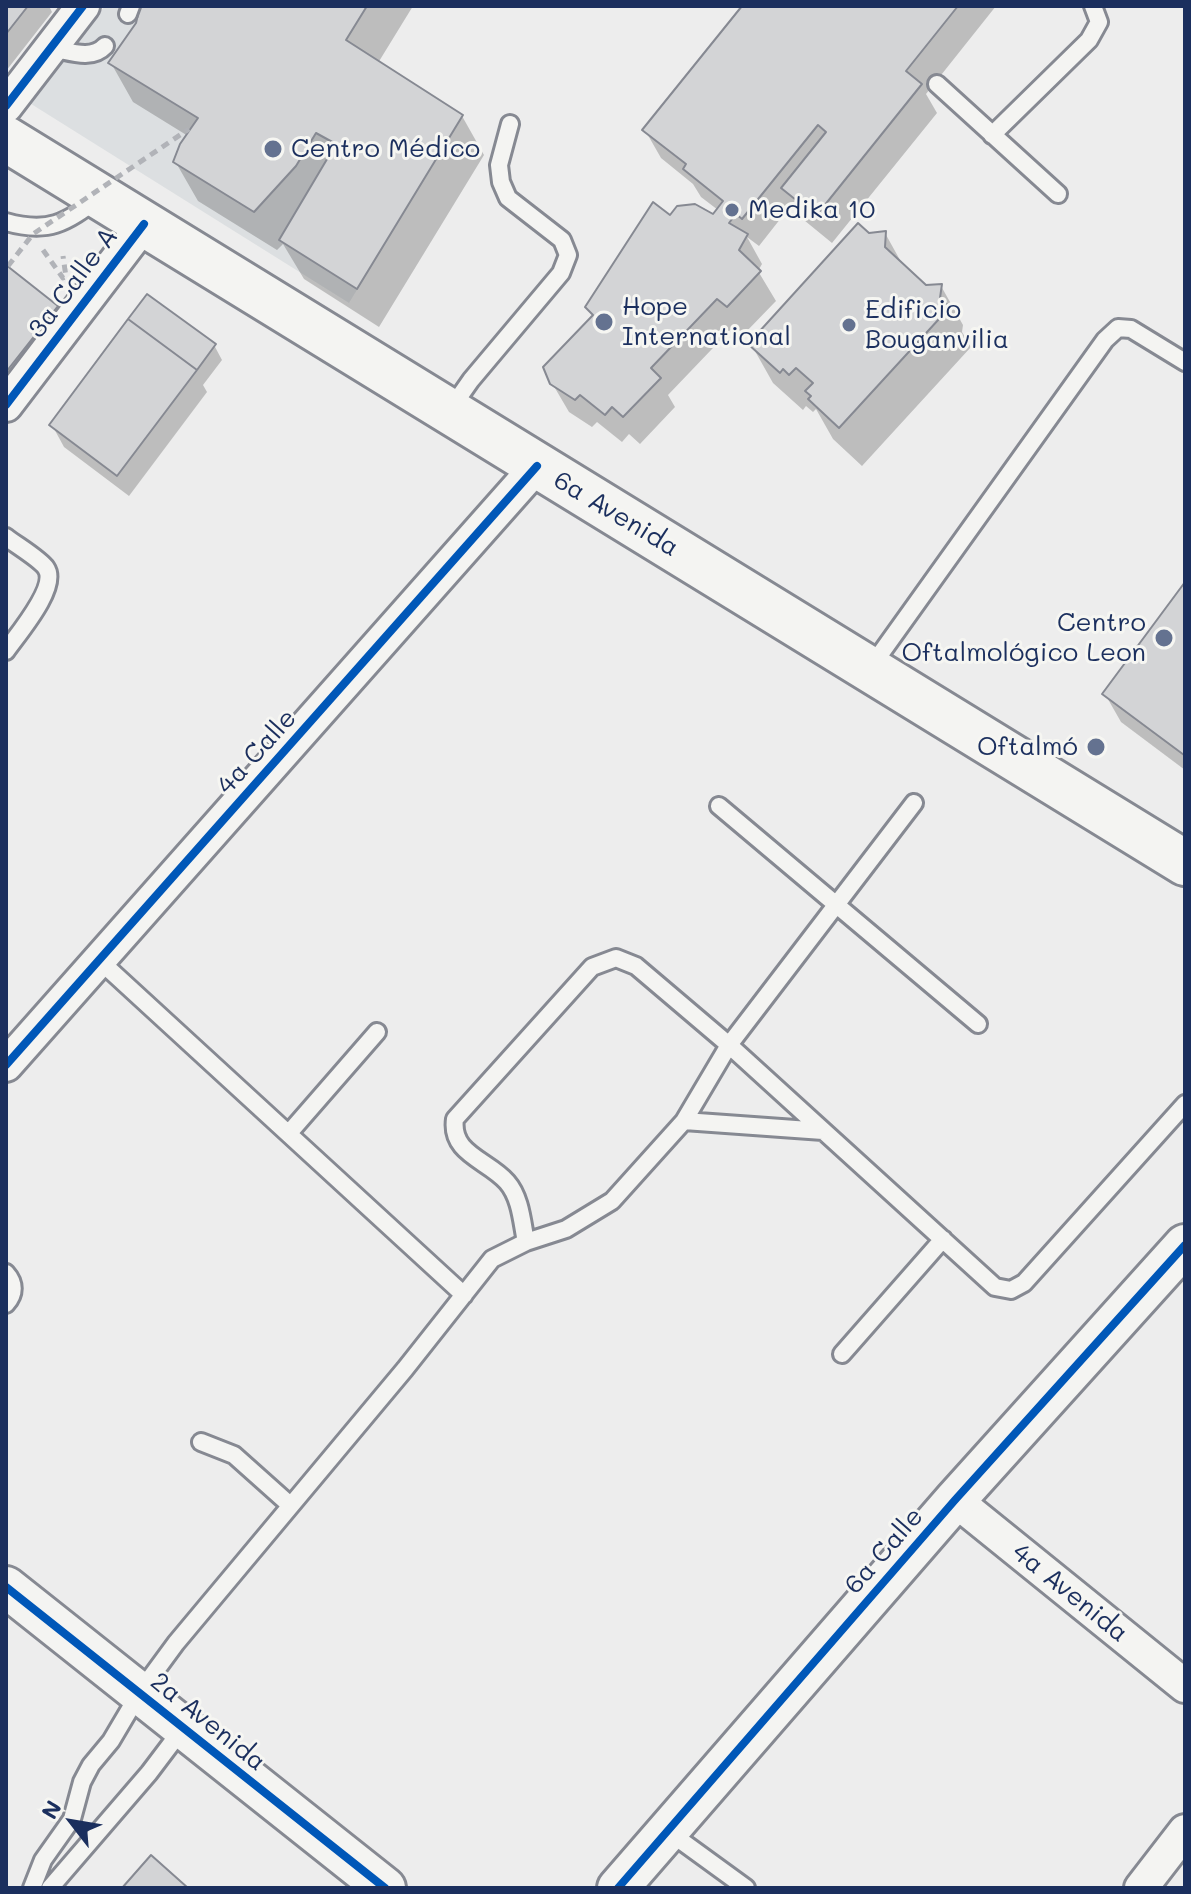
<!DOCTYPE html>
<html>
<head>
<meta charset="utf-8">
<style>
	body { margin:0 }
	#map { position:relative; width:1191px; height:1894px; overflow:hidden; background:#ededed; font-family:Mali,sans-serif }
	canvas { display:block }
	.frame { position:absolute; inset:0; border:8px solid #1b2f5e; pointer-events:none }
	.north { position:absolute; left:32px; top:1782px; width:80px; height:80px; -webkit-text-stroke:6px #f6f6f2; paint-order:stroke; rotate:301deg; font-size:22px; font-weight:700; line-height:32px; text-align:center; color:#1b2f5e }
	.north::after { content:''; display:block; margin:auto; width:28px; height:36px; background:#1b2f5e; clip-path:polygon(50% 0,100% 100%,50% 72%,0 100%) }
</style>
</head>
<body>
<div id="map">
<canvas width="1191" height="1894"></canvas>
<div class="frame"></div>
<div class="north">N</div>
</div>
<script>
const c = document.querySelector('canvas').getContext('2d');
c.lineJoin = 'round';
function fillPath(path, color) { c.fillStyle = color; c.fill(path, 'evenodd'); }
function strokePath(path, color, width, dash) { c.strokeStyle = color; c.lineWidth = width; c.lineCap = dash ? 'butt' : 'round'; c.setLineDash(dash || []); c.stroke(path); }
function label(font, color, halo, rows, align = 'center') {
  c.font = font + ' Mali,sans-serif'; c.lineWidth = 6; c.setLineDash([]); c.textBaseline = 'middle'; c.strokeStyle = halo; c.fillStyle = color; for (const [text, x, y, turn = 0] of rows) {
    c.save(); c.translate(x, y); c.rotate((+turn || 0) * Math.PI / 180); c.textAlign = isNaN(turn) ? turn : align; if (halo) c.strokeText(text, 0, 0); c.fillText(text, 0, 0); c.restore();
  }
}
fillPath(new Path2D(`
	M105,6H367L346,40L463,115L349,303L28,102Z`), '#dcdfe1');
fillPath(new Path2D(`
	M6,6H49L52,12L6,71Z
	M142,6H413L378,63L462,116L484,155L379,327L304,279L283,244L277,250L198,201L175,161L188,136L133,102L111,63L138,24Z
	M744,6H996L926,94L937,113L832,243L799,216L792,204L759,246L747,237L762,264L758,271L776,301L744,334L734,326L668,395L675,407L640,444L629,434L622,442L597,422L592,427L569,412L552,383L594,317L587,307L670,217L713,216L718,210L701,197L693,184L661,158L645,130Z
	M885,233L905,269L926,287L941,286L963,325L962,332L971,347L862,466L833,439L816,409L813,412L806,406L803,410L773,383L751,344L869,235Z
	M6,267L57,308L73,336L6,420Z
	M214,345L222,360L203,385L207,392L129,496L64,447L52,425Z
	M1185,585V770L1121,722L1105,694Z`), '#0003');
const building = new Path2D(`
	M6,6H28L6,34Z
	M140,6H367L346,40L463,115L357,289L279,240L336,144L316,133L296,166L254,212L173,162L180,144L198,118L108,63L136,23Z
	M742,6H958L906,71L922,84L816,216L781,188L826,132L818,125L742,219L736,214L729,223L748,234L739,250L761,271L727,307L717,299L651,368L661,378L623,417L612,407L605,415L580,395L575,400L550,384L543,367L593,315L585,307L653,202L670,215L677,206L695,204L713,214L723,201L683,169L686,164L642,130Z
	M858,223L869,233L886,231L885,247L926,285L942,284L940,298L950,307L839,428L808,399L811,396L805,391L813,383L796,368L789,375L783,369L780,373L748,344Z
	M6,265L58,306L6,372Z
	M147,294L216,344L197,370L128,319Z
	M128,319L197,370L117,476L49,425Z
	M1185,582V753L1184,755L1102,694Z
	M151,1855L188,1888H122Z`);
fillPath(building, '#d3d4d6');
strokePath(building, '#868992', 2);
const service = new Path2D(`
	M128,14L131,6
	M50,48C69,51 91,61 105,46
	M937,84L1058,194
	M992,135L1089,40L1099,22L1093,6
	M6,222C49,234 65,223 99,198
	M450,410L471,380L561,273L568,255L562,240L508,198L501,182L499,165L510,124
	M6,537C16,545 40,559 46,568C59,587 17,635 6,651
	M871,667L1105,340L1118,328L1131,329L1185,362
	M719,806L978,1024
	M99,960L464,1295
	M684,1121L823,1131
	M289,1133L377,1032
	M526,1242C522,1223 521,1198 507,1182C488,1160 450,1154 455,1119L592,967L616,958L636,966L729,1045L995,1287L1011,1290L1024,1283L1185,1104
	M6,1273C15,1283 15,1294 6,1304
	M842,1354L943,1239
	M201,1442L234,1455L290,1505
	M669,1832L746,1888
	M32,1888L43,1860L72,1819L82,1782L91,1765L111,1741L140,1692L176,1643L405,1369L492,1259L526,1242L566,1229L612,1201L684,1121L729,1045L914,803
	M50,1888L149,1773L183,1728`);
const minor = new Path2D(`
	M6,106L83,6
	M6,405L144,224
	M6,1065L537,466
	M955,1500L1185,1686
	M1141,1888L1185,1831`);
const tertiary = new Path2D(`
	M6,1587L385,1888
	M618,1888L955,1500L1185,1245`);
const secondary = new Path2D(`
	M6,139L1185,863`);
strokePath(service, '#868992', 22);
strokePath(minor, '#868992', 38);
strokePath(tertiary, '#868992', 46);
strokePath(secondary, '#868992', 50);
strokePath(new Path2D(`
	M43,250L63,278L66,277L63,256`), '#b1b3b8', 5, [8, 6]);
strokePath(service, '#f4f4f2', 16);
strokePath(minor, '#f4f4f2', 32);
strokePath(tertiary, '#f4f4f2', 40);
strokePath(secondary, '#f4f4f2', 44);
strokePath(new Path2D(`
	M8,266L33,234L189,129`), '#b1b3b8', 5, [8, 6]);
strokePath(new Path2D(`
	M6,106L83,6
	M6,405L144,224
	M6,1065L537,466
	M6,1587L385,1888
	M618,1888L955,1500L1185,1245`), '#0057b8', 8);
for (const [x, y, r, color] of [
	[273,149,10,"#647290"],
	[732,210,8,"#647290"],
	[604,322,10,"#647290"],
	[849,325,8,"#647290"],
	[1164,638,10,"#647290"],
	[1096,747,10,"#647290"]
]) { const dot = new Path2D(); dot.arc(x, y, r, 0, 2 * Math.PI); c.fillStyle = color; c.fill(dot); strokePath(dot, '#f6f6f2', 3); }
label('26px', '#1b2f5e', '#f6f6f2', [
	["Centro Médico",291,149],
	["Medika 10",748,210],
	["Hope",622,307],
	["International",622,337],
	["Edificio",865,310],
	["Bouganvilia",865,340],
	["Centro",1146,623,"right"],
	["Oftalmológico Leon",1146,653,"right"],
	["Oftalmó",1078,747,"right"]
], 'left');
label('26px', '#1b2f5e', '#f6f6f2', [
	["3a Calle A",73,283,-53],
	["6a Avenida",616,514,31],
	["4a Calle",257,752,-48],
	["6a Calle",884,1551,-49],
	["4a Avenida",1070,1593,39],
	["2a Avenida",208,1722,39]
]);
</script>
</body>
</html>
